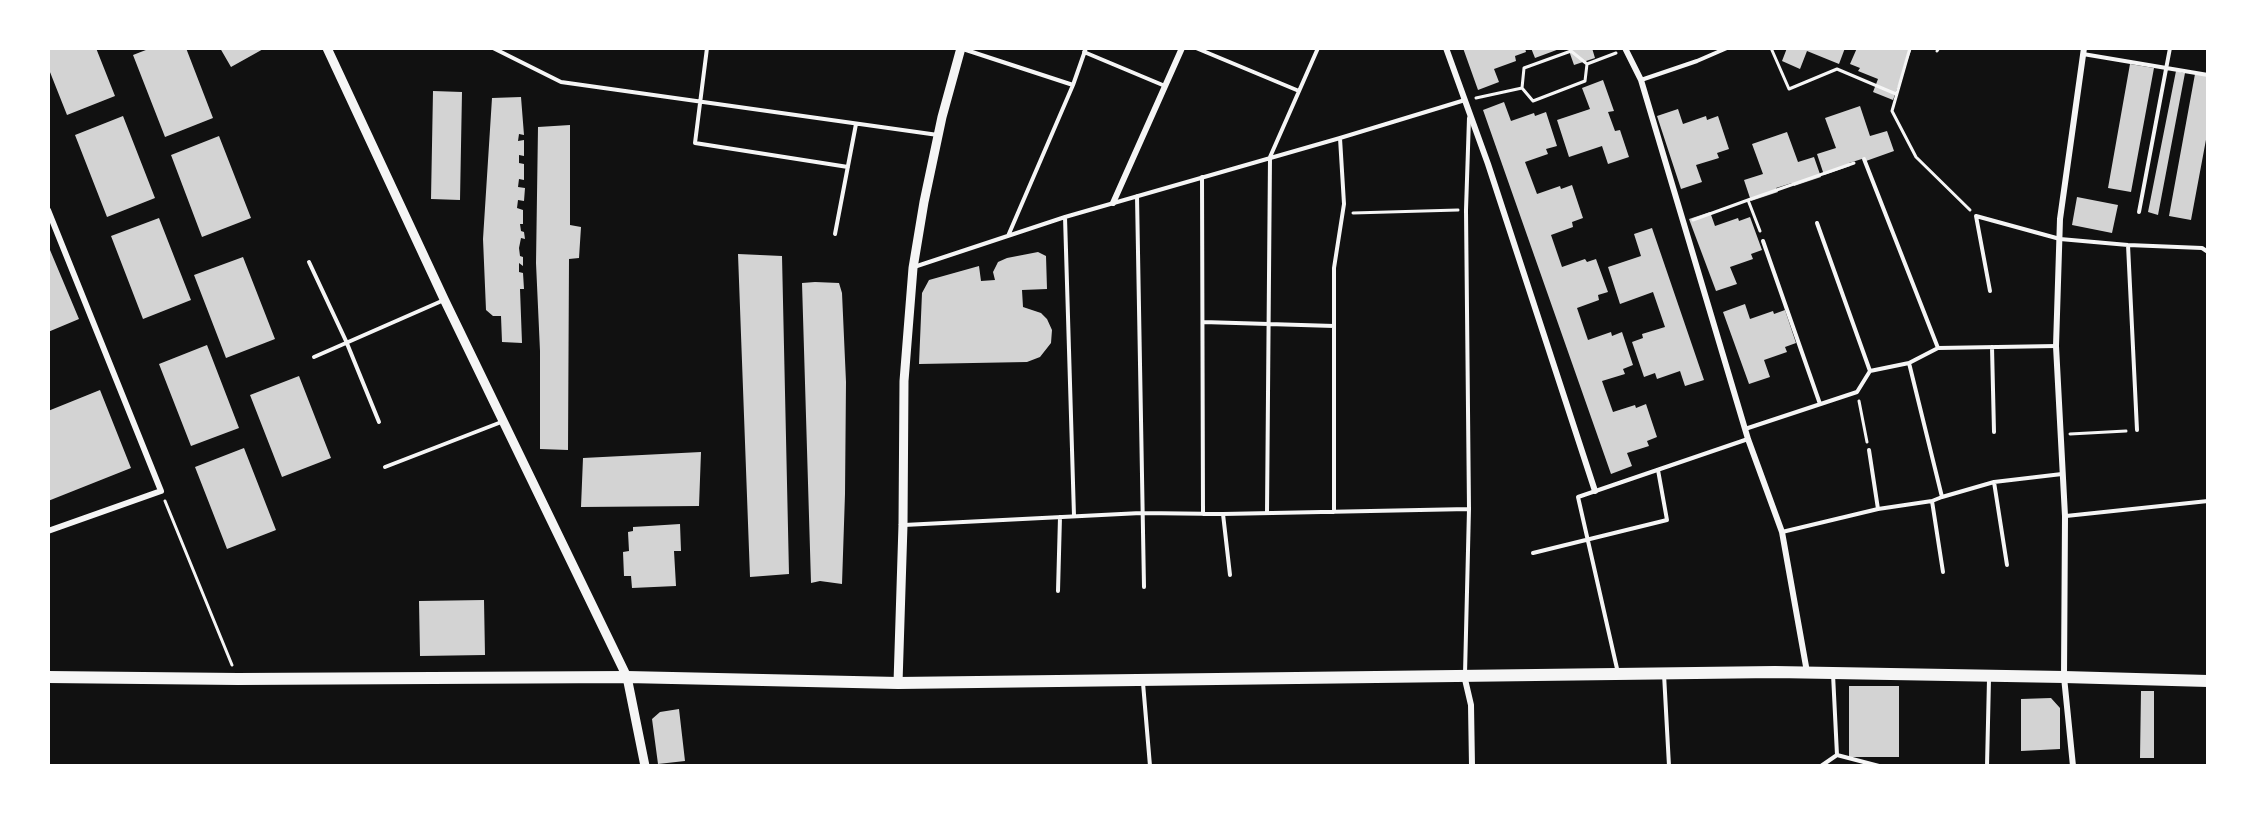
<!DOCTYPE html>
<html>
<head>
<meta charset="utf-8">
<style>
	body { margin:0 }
	#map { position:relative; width:2256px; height:814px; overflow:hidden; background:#111; font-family:Poppins,sans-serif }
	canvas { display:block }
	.frame { position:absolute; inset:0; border:50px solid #fff; pointer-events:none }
</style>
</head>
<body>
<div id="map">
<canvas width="2256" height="814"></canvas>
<div class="frame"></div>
</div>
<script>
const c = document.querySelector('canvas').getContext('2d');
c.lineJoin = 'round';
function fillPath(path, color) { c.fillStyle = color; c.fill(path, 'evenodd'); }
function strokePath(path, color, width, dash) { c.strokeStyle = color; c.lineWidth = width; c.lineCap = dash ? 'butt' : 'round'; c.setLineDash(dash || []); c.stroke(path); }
fillPath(new Path2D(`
	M48,48H96L115,96L67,115L48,67Z
	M151,48H186L213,118L165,137L133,55Z
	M220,48H265L231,67Z
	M1463,48H1525L1526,52L1515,56L1516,61L1494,69L1499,82L1478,90Z
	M1531,48H1562L1535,58Z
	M1568,48H1592L1595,58L1574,65Z
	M1787,48H1845L1839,64L1807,51L1800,69L1782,61Z
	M1857,48H1912L1893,100L1873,92L1878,79L1858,71L1860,68L1850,64Z
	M2130,64L2154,68L2131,192L2108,188Z
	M2176,71L2185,73L2158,215L2148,212Z
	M2195,74L2208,76V129L2191,220L2169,216Z
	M1603,80L1614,111L1608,112L1615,131L1620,130L1629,157L1608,164L1602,146L1569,157L1557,120L1590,109L1582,88Z
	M433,91L462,92L460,200L431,199Z
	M521,97L524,135L519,134L518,141L524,140V156L519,155V163L524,164V180L519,179L518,187L525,188L524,201L518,200L517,208L523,210V224H520L521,231L524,232L525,239L521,238L519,248L520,256L523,257V266L519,263V272L523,273L524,289H520L522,343L502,342L501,316H493L486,310L483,239L492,98Z
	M1504,102L1511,121L1534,113L1535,116L1546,112L1557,146L1546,149L1548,154L1525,162L1537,194L1560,186L1561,189L1572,185L1583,218L1572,222L1573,227L1551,235L1562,267L1585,259L1587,262L1596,259L1608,292L1598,295L1599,300L1577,308L1588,340L1611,332L1612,336L1622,332L1633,365L1623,369L1625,374L1602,381L1613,412L1635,405L1636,408L1646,404L1657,437L1647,441L1649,446L1627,453L1632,466L1611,474L1483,110Z
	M1860,106L1870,136L1887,131L1894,151L1866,161L1865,158L1849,163L1850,166L1824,175L1817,154L1836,148L1825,118Z
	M1678,109L1683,124L1706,116L1707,120L1718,116L1729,149L1717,153L1719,158L1696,165L1702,182L1681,189L1657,116Z
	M123,116L155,198L107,217L75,135Z
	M570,125V225L581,227L579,258L569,259L568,450L540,449V351L536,263L538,127Z
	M1787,132L1798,162L1814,157L1821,177L1794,186L1792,183L1776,188L1778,192L1751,201L1744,180L1763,174L1752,144Z
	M219,136L251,218L202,237L171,155Z
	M2077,197L2118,205L2112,233L2072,225Z
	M1710,212L1715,226L1738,218L1739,221L1750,217L1762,250L1751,254L1753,259L1730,267L1737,284L1716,291L1689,219Z
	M159,218L191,300L143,319L111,236Z
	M1652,228L1704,380L1685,386L1680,371L1657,379L1655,373L1644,377L1632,342L1643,338L1642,334L1665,327L1653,292L1620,304L1608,267L1641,256L1634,234Z
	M48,250H50L79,319L48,332Z
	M1038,252L1046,256L1047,289L1022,290L1023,307L1041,313L1047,319L1052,330L1051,343L1040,357L1027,362L919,364L922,293L929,280L979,266L981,281L995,280L993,272L998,262L1007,258Z
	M738,254L782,256L789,574L750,577Z
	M243,257L275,339L226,358L194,275Z
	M815,282L839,283L842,293L846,382L845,494L842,584L820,581L811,583L802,283Z
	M1745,304L1750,319L1773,311L1774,314L1785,310L1796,343L1785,347L1787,352L1764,360L1770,377L1749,384L1723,312Z
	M207,345L239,428L191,446L159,364Z
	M299,376L331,458L282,477L250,395Z
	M100,390L131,468L48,501V411Z
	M244,448L276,530L227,549L195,467Z
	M701,452L699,506L581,507L583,458Z
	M680,524L681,551H674L676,586L632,588L631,576H624L623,552L629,551L628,532L633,531V527Z
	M484,600L485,655L420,656L419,601Z
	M1849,686H1899V757H1849Z
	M2141,691H2154V758H2140Z
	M2051,698L2060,708V749L2021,751V699Z
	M679,709L685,761L658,764L652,719L660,712Z`), '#d3d3d3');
strokePath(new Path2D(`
	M1771,48L1789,89L1837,69L1896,94
	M1910,48L1892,111L1916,157L1970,210
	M1937,51L1939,48
	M1522,88L1524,68L1571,51L1587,64
	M1476,98L1522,88L1533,101L1585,81L1587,64L1616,53
	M1748,200L1854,163
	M1353,213L1458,210
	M1693,220L1748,200L1760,231
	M1859,401L1867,442
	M2070,434L2126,431
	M165,501L232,665`), '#f5f5f5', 3);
strokePath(new Path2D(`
	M493,48L561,82L938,135
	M707,48L695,143L848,167
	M1196,48L1299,91
	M963,49L1073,85
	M1084,52L1165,86
	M2083,54L2208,75
	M1641,80L1697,61L1727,48
	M1864,159L1938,348
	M1202,177L1203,514
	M1137,196L1144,587
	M2139,212L2170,48
	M1065,217L1074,516
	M1817,223L1870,371
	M835,234L856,124
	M1008,236L1073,85L1086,48
	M1763,241L1820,404
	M2128,245L2137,430
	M309,262L346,341L379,422
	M914,267L1065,217L1340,138L1465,100
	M1990,291L1976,216L2060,239L2128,245L2202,248L2208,252
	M1203,322L1334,326
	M1992,347L1994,432
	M314,357L444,300
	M1909,363L1942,497
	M1745,429L1857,392L1870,371L1909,363L1938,348L2056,346
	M1869,450L1878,509
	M385,467L504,421
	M1994,482L2007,565
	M1932,501L1943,572
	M1334,512V268L1344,204L1340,138
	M1267,513L1270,157L1318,48
	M1223,514L1230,575
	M2066,516L2208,501
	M904,525L1141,513L1223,514L1469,509
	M1782,532L1878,509L1932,501L1942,497L1994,482L2062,474
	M1533,553L1667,520L1658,470
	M1058,591L1060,517
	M1618,673L1578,497L1748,439
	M1465,674L1469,509L1466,210L1469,118
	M1664,674L1669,766
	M1833,674L1837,755L1879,766
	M1143,683L1150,766
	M1821,766L1837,755
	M1987,766L1989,679`), '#f5f5f5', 4);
strokePath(new Path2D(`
	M1446,48L1488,164L1595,491
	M1625,48L1641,80L1748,439L1782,532L1807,672
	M1113,203L1182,48
	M48,210L161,491L48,531
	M1464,675L1471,705L1472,766
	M2073,766L2064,677L2065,516L2056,346L2060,219L2084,48`), '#f5f5f5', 6);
strokePath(new Path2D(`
	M327,48L444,299L627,677L645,766
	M898,683L903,525L904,381L913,268L924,202L942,117L961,48`), '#f5f5f5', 9);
strokePath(new Path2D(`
	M48,677L238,679L627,677L898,683L1775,672L2064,677L2208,681`), '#f5f5f5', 12);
</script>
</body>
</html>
